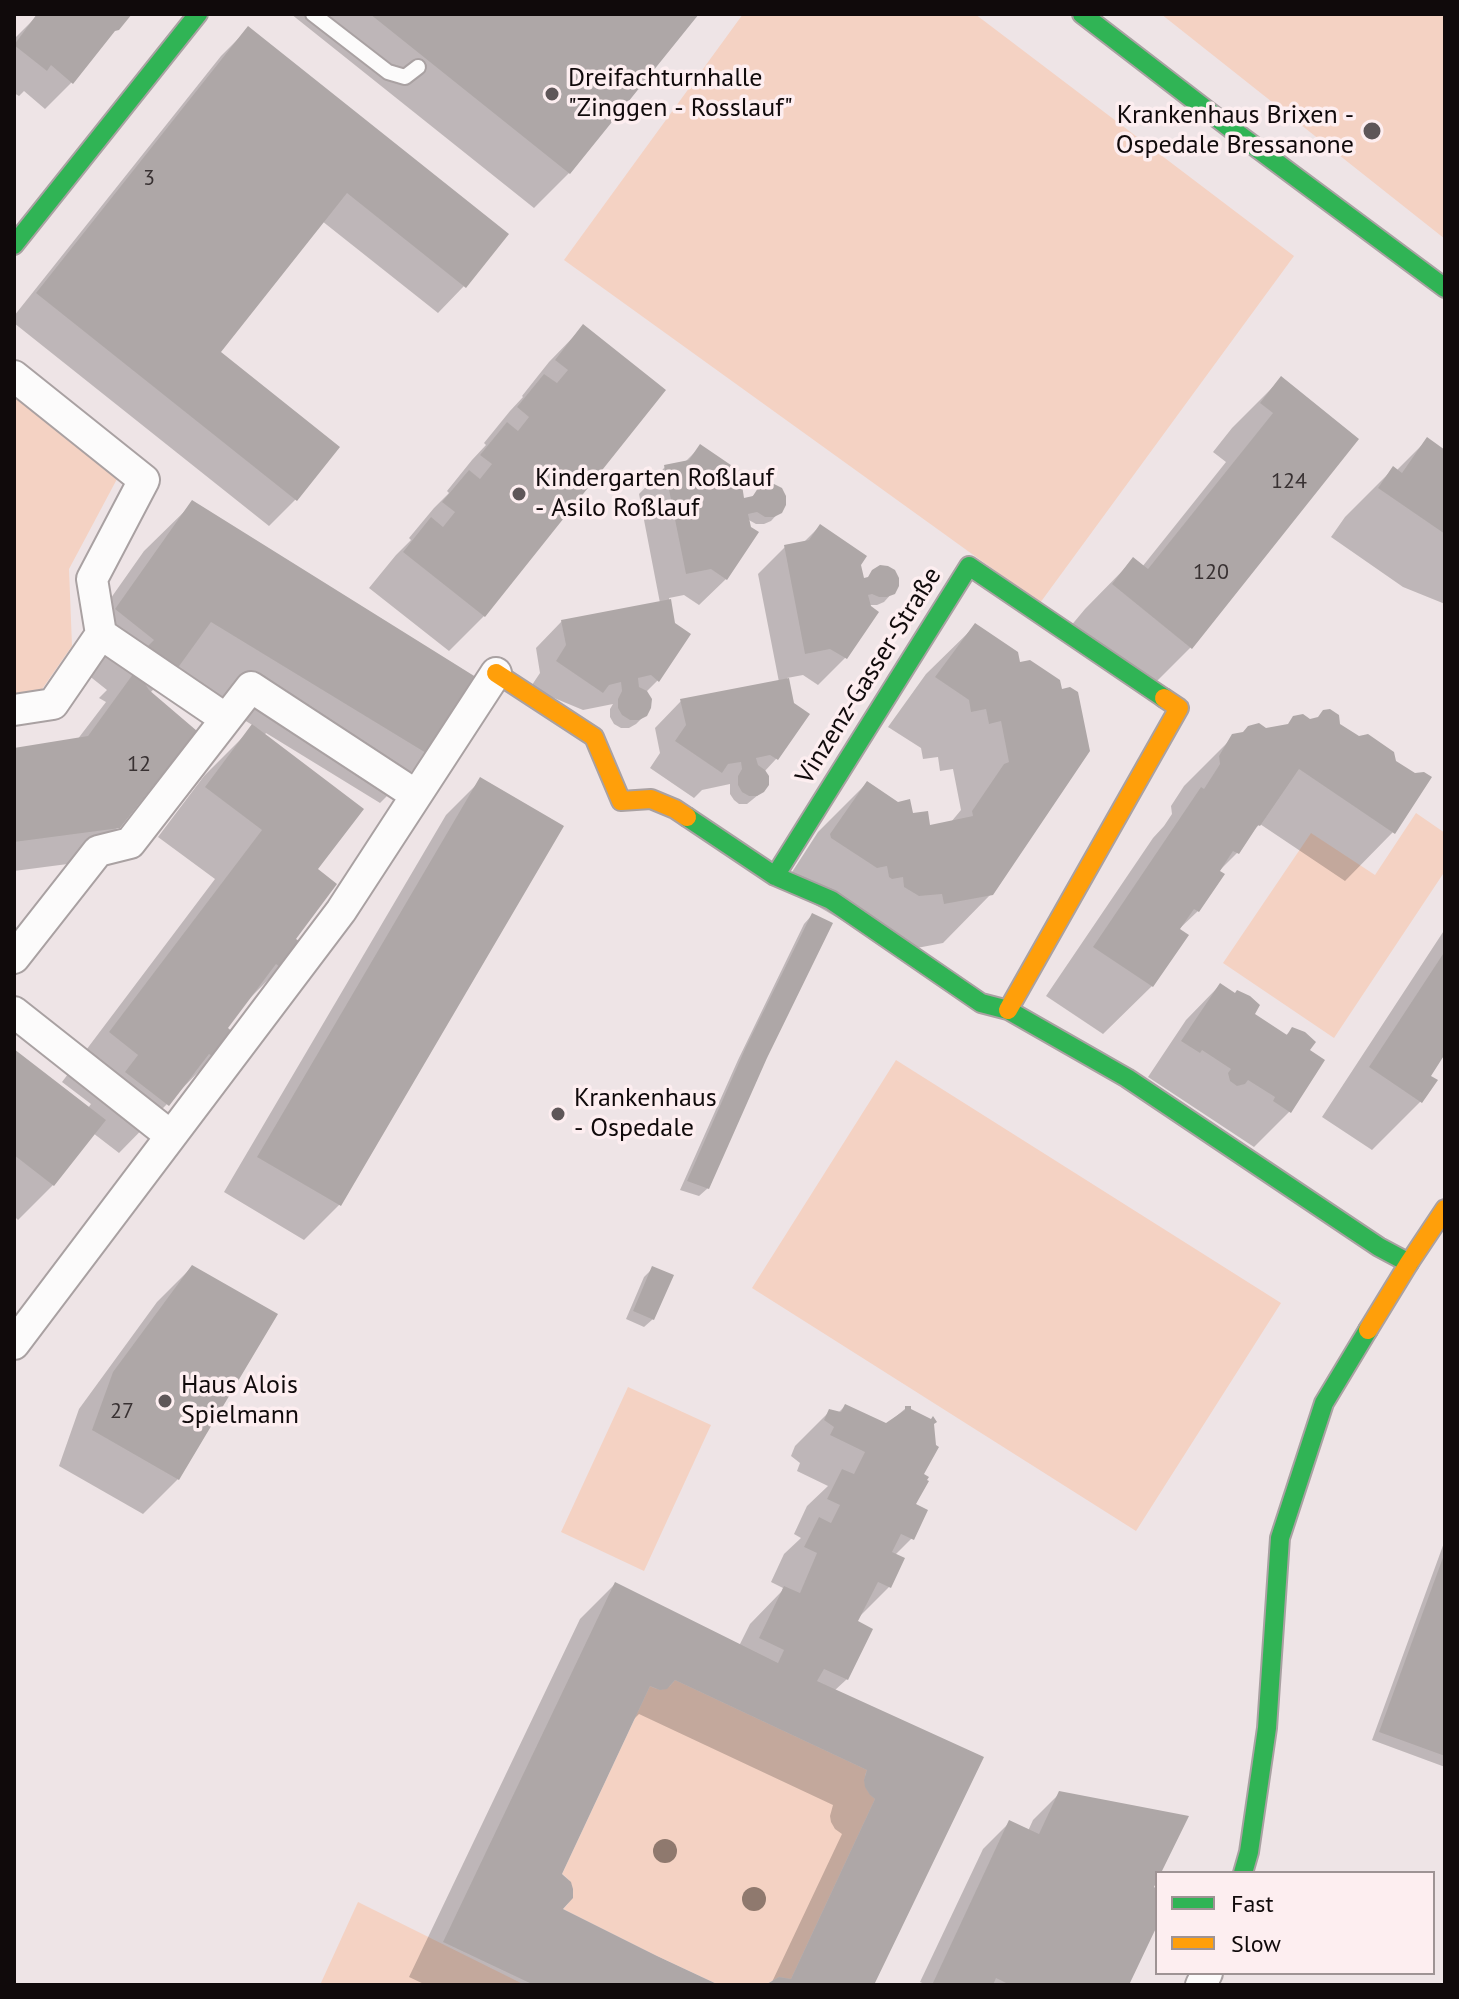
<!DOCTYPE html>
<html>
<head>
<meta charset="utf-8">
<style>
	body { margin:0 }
	#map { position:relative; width:1459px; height:1999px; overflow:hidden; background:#eee4e6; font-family:"PT Sans",sans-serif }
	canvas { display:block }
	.frame { position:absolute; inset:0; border:16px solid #100a0b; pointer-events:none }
	.legend { position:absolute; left:1155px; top:1871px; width:280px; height:104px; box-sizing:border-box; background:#fdeef0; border:2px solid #9e9394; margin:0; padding:10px 14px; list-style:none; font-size:24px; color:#100a0b }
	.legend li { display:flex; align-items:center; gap:16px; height:40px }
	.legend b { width:40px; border:2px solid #9e9394 }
</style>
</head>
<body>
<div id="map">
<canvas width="1459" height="1999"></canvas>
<div class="frame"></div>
<ul class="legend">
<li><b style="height:10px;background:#30b455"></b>Fast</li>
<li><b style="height:10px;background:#ff9f0a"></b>Slow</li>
</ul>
</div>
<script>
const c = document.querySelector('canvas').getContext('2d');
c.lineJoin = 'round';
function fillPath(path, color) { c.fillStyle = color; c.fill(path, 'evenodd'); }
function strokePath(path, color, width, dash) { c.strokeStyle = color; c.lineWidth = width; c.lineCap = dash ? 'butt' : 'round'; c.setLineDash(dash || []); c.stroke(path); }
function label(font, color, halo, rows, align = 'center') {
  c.font = font + ' "PT Sans",sans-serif'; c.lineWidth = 7; c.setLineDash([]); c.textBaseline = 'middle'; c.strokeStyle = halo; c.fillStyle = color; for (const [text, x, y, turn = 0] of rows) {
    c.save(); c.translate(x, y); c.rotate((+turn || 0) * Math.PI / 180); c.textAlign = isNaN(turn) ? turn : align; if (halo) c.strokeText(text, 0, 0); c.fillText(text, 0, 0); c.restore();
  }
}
fillPath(new Path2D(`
	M743,14H975L1294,256L1040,603L564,260Z
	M1161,14H1445V239Z
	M14,394L117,479L69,569L72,646L38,695L14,698Z
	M1416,813L1445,833V871L1334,1038L1223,963L1311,833L1375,875Z
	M896,1060L1281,1303L1136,1531L752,1288Z
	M628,1387L711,1425L644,1571L561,1532Z
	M675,1680L867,1770C862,1781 865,1791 875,1799L791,1979L779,1977L765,1985H719L657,1956L563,1909C576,1898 576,1883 562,1874L650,1686C661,1692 668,1690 675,1680Z
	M358,1902L525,1985H320Z`), '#f4d2c3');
fillPath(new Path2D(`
	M35,14H130L103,43L72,82L45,109L24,91L19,96L14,93V39L37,16Z
	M291,14H696L569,173L534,208Z
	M248,29L464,286L438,313L322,221L218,352L296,499L269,526L14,323V316L221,56Z
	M583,327L663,391L484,616L449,651L369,588L396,555L411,540L409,538L434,508L449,493L447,491L472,460L486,445L484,443L510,411L523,397L522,396L549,362Z
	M1281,379L1356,440L1191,647L1142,696L1065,633L1085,609L1133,560L1142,567L1226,462L1213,452L1232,428Z
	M1427,440L1445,452V604L1403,587L1331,537L1345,517L1393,469L1396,471Z
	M700,447L740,484L743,501L750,499L759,489L780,511L771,521L764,524H756L747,519L726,579L699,605L684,595L669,598L673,625L658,680L646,692L645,715L636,724L629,728H621L614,724L610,717V709L613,704L583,710L530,688L540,673L536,648L562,621L660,603L639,494L665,467L683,464Z
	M193,503L429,754L380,803L266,733L264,736L315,870L294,940L280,968L242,1006L225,1029L213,1057L119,1153L93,1133L53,1185L18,1220L14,1216V1051L88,1108L91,1104L62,1082L215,879L158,837L204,776L254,726L168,674L150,693L119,826L83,862L14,871V750L77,740L106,702L99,698L107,690L68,659L144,551Z
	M820,526L859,565L862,581L893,592L884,602L877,605H865L876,613L845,658L818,685L803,675L787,678L792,704L807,714L776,759L764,772L763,791L747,804H739L734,800L730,794V784L702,790L694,798L650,768L660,753L655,728L681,701L779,682L758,574L785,547L803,543Z
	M975,626L1019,664L1061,691L992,893L943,943L896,952L783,886L818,832L867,783L928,827L951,822L961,810L953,769L940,771L938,757L923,759L921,748L888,727L926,674Z
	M1309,721L1338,725L1393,832L1345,881L1260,824L1249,834L1237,853L1218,872L1222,875L1198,911L1178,930L1152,986L1103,1034L1046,996L1153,838L1164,826L1172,814L1171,806L1184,786L1234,736Z
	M481,780L339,1205L304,1240L224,1192L446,815Z
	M812,915L747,1098L708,1188L699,1196L680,1190L738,1060L804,924Z
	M1445,929V1050L1428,1076L1421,1101L1372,1150L1322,1117Z
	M1220,985L1252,1014L1285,1036L1293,1029L1308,1051L1289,1112L1254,1147L1148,1077L1186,1020Z
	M192,1267L178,1479L143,1514L59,1466L79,1409L157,1302Z
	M653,1268V1319L644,1327L626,1319L644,1277Z
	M845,1406L886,1425L906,1408L921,1475L913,1504L912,1538L895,1555L889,1587L854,1622L847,1679L834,1691L981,1758L872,1985H768L772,1982L842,1834L835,1829L831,1822L830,1816L833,1805L639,1714L631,1722L559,1874L560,1909L715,1985H426L409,1977L580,1619L615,1584L739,1646L750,1624L782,1591L783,1588L771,1582L784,1554L801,1538L794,1534L807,1506L828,1486L797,1471L800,1463L791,1456L795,1446L830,1411L838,1413Z
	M1445,1540V1767L1372,1740Z
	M1060,1793L1159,1873H1157L1151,1888L1157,1891V1922L1127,1985H927L920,1982L983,1849L1010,1822L1028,1831L1033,1820Z`), '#0003');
fillPath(new Path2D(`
	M37,14H132L119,30L115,31L73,84L51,65L47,71L14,45Z
	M370,14H699L570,174Z
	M248,26L509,234L466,288L347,193L221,352L340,447L297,501L36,293Z
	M583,324L666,390L485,617L403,552L431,517L443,527L455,512L442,502L469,470L480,479L492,464L480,455L507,422L518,431L529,417L517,407L544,374L557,383L568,370L555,360Z
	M1281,376L1359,439L1192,649L1112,584L1133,557L1148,569L1273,413L1260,403Z
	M1427,437L1445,450V534L1378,488L1393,466L1402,473Z
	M700,444L747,476L742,485L744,498L753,496L758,488L766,484H774L782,488L786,496V505L782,513L774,517H765L757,512L748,514L751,527L759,532L727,580L711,569L686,574L664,465L689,460Z
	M192,500L479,679L431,756L211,622L177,669L146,648L154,640L115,609Z
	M820,524L867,556L861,565L864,578L868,577L872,570L880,565L888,566L895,570L899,578V586L895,594L887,597H879L872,594L868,595L871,606L879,612L847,659L830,649L805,654L784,545L809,540Z
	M671,599L675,623L691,634L659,682L651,675L638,678L639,687L647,691L652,699L651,708L647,716L639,720H630L622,715L618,708V699L622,691L621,682L609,685L603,693L556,661L566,645L561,620Z
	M975,623L1018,652L1020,662L1030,660L1060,680L1062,689L1070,687L1078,692L1090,751L993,895L944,904L942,894L919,896L904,887L903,877L892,879L889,877L887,866L877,868L831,838L830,834L867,781L898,802L910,799L913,813L928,811L930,825L973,816L972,811L1004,764L1009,762L1001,721L989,724L986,709L971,712L969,700L935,677Z
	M136,670L149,690L197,731L120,828L14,842V748L88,736Z
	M789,678L794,703L810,714L778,760L770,755L756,758L758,765L765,770L769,776V785L764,792L757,796H749L742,792L738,785V776L742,769L741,762L728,764L722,773L675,741L686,725L680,699Z
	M1330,709L1339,715L1340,724L1359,736L1368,734L1394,752L1396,761L1415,773L1424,772L1432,777L1395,834L1299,769L1260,826L1258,825L1239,854L1233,851L1220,871L1225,874L1199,912L1194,909L1180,929L1189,935L1153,987L1093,947L1201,787L1204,789L1220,764L1219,756L1232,734L1243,732L1248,726L1259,723L1266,728L1288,724L1293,716L1303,714L1310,719L1318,717L1323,710Z
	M252,724L364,809L318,869L337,884L296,939L302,943L282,969L276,964L228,1028L234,1033L215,1058L209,1054L169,1106L125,1072L138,1055L109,1032L262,830L205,787Z
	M480,777L564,826L341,1206L257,1157Z
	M812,913L833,923L767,1058L709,1189L687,1181L745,1049Z
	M1445,951V1054L1431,1076L1438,1080L1422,1103L1369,1067Z
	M1220,983L1235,993L1237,990L1250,996L1260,1005L1255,1014L1287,1035L1292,1027L1305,1032L1316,1042L1310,1050L1325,1060L1291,1113L1273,1101L1275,1097L1248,1080L1245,1084L1237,1086L1230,1081L1228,1073L1231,1069L1202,1050L1200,1053L1181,1041Z
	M14,1049L106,1120L54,1186L14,1155Z
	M192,1265L278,1314L179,1480L92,1430L113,1372Z
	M652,1266L674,1275L654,1320L633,1311Z
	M845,1404L886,1423L905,1410V1406H911V1409L931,1419L933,1416L937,1422L934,1424L936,1445L939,1447L924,1474L929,1477L927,1480L929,1481L916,1504L928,1510L914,1540L901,1534L892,1552L905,1558L891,1588L878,1582L858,1621L873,1629L848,1680L824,1669L817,1681L984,1757L874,1985H765L779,1977L791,1979L875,1799L870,1795L865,1787L864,1780L867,1770L675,1680L667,1689L660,1690L650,1686L562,1874L571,1882L573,1889V1898L563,1909L657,1956L719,1985H534L443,1942L615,1582L778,1663L784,1650L759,1638L784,1586L800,1593L817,1553L804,1547L819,1517L831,1523L840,1505L827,1499L842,1469L854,1474L865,1452L830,1435L834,1427L824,1420L829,1409L841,1412Z
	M1445,1552V1756L1379,1732Z
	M1059,1791L1189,1816L1161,1873H1157V1881L1154,1887L1157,1889V1926L1129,1985H1010L996,1978L993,1985H932L1009,1820L1039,1834Z`), '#aea7a7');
const lane = new Path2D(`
	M313,14L388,72L405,77L418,67`);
const street = new Path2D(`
	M14,376L144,480L92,579L101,634L226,719
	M14,710L53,704L101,634
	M14,958L98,851L130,843L251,687L416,795
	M14,1012L171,1136
	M14,1344L341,911L496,673
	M1201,1985L1207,1973`);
const fast = new Path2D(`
	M1082,14L1234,131L1445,288
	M14,245L198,14
	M687,817L775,876L831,900L981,1003L1008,1010L1127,1078L1379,1247L1409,1263
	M775,876L969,566L1164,698
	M1243,1873L1249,1852L1267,1728L1280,1538L1324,1403L1368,1330`);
const slow = new Path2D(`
	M496,673L594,737L621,801L651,799L675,809L687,817
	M1008,1010L1179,708L1164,698
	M1368,1330L1409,1263L1445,1209`);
strokePath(lane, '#a9a1a2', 18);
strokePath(street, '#a9a1a2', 34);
strokePath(fast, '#a9a1a2', 22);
strokePath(slow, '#a9a1a2', 22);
strokePath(lane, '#fcfbfb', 14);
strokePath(street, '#fcfbfb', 30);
strokePath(fast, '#30b455', 18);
strokePath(slow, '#ff9f0a', 18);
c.fillStyle = '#8f796e';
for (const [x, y] of [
	[665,1851],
	[754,1899]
]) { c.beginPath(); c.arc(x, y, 12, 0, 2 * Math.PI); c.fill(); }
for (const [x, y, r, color] of [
	[552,94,8,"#5e5658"],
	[1372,131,10,"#5e5658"],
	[519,494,8,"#5e5658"],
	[558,1114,8,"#5e5658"],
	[165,1401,8,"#5e5658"]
]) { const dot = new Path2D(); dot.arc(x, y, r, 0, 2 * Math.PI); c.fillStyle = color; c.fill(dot); strokePath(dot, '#fdeef0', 3); }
label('22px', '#383132', null, [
	["3",149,179],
	["124",1289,482],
	["120",1211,573],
	["12",139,765],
	["27",122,1412]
]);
label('26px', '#100a0b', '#fdeef0', [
	["Dreifachturnhalle",568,79],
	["\"Zinggen - Rosslauf\"",568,109],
	["Krankenhaus Brixen -",1354,116,"right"],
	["Ospedale Bressanone",1354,146,"right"],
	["Kindergarten Roßlauf",535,479],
	["- Asilo Roßlauf",535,509],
	["Krankenhaus",574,1099],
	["- Ospedale",574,1129],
	["Haus Alois",181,1386],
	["Spielmann",181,1416]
], 'left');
label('26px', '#100a0b', '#fdeef0', [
	["Vinzenz-Gasser-Straße",869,676,-58]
]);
</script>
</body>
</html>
